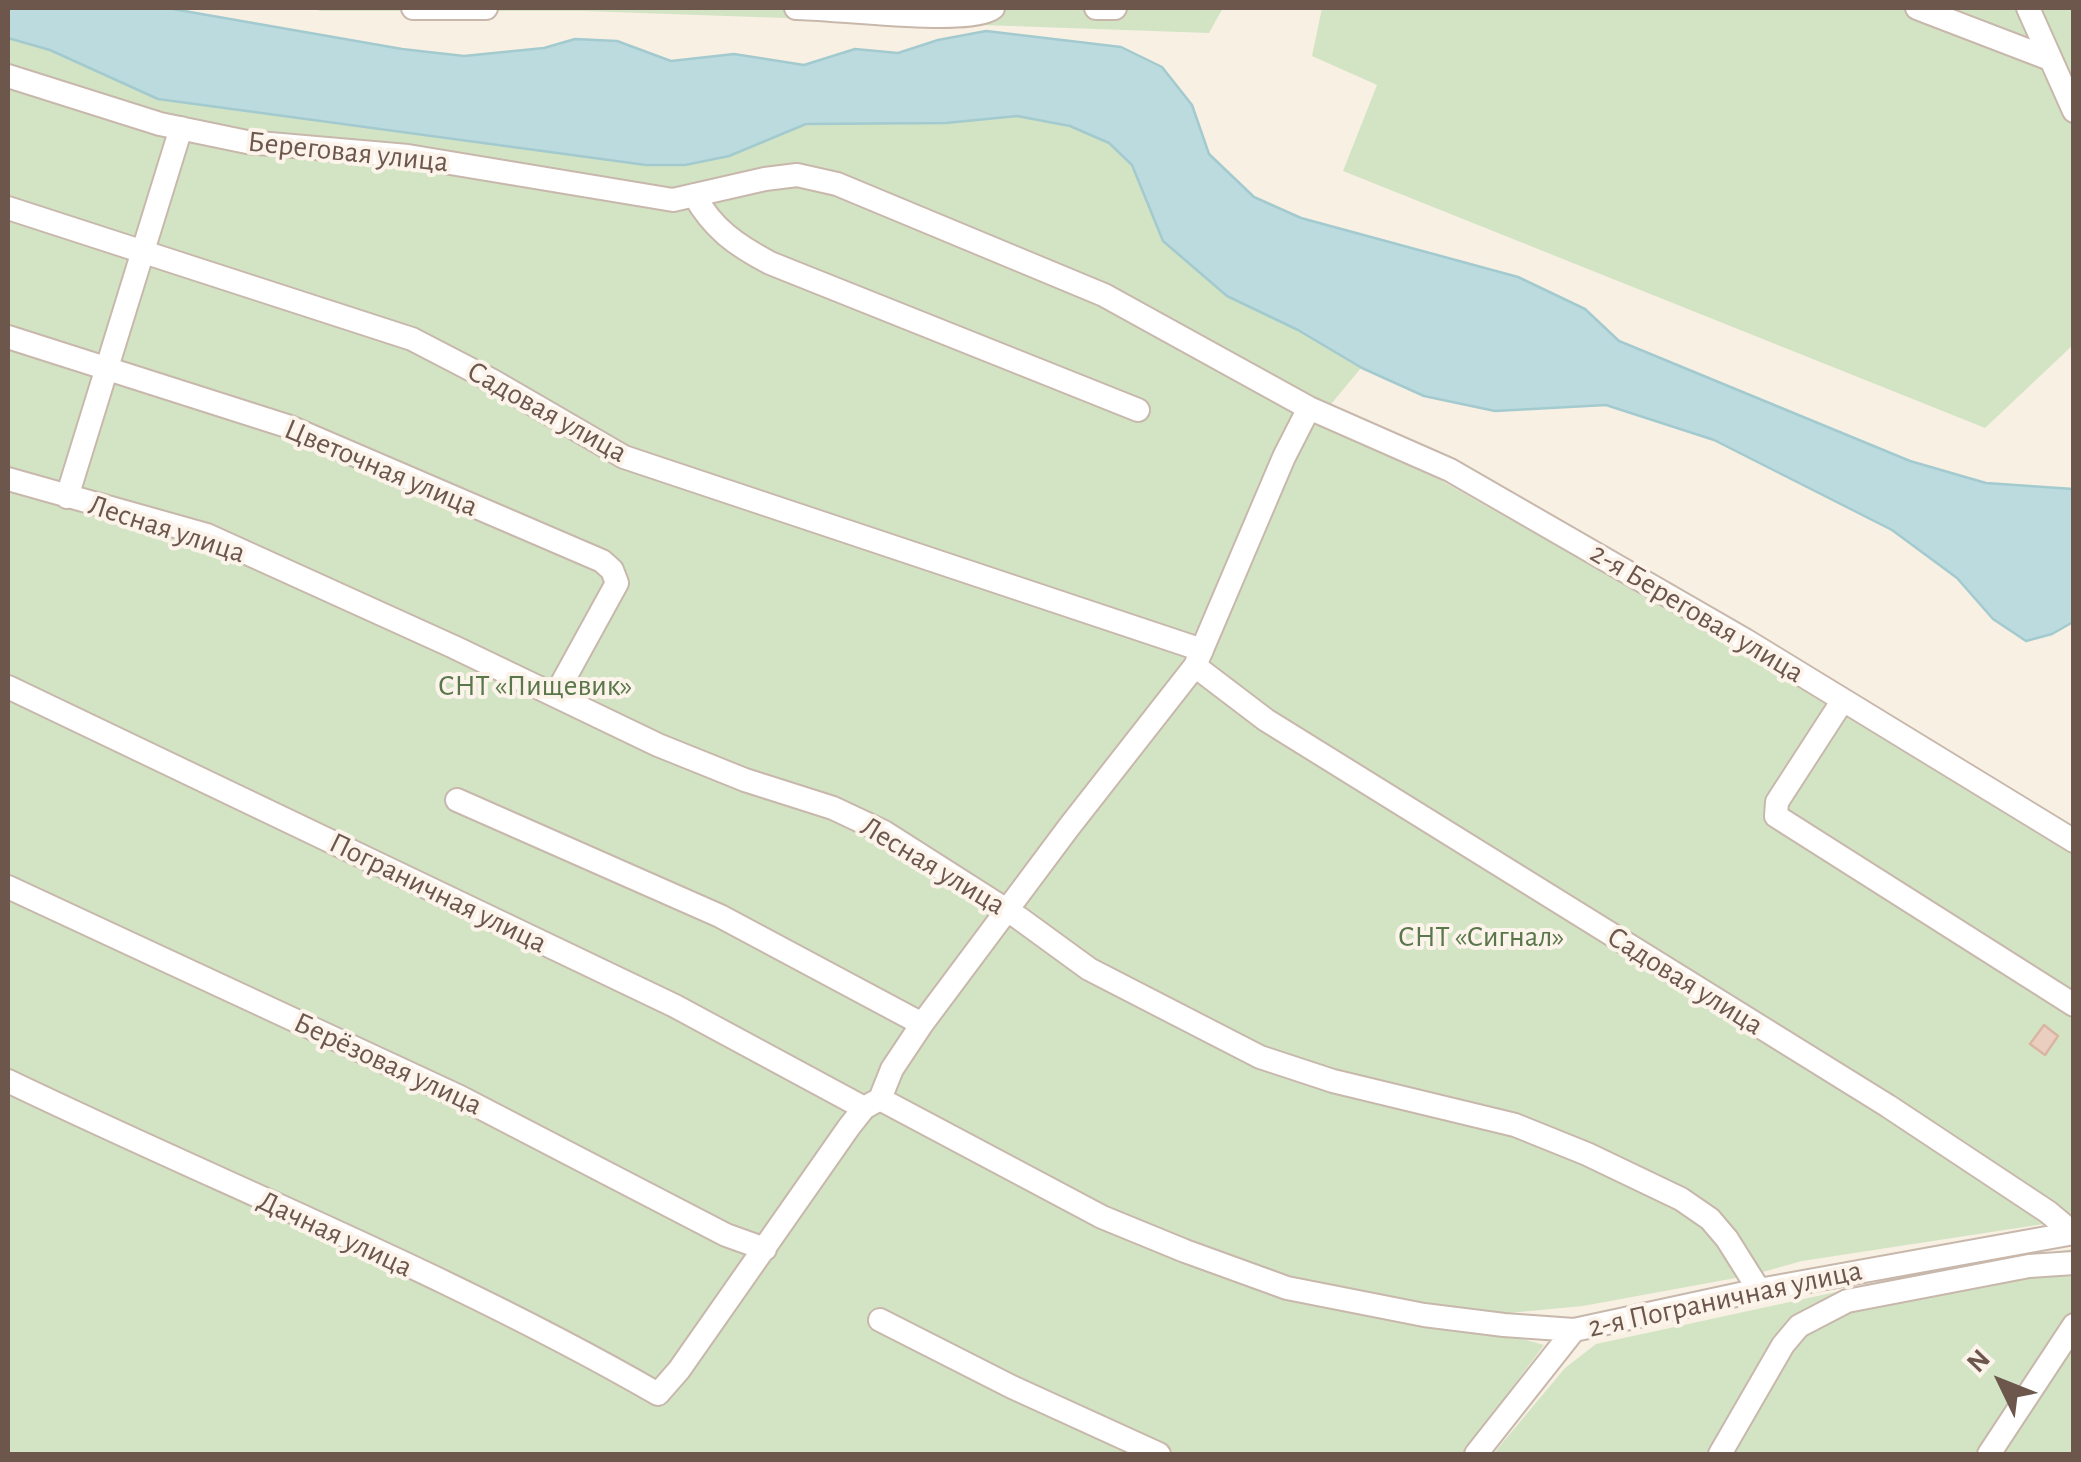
<!DOCTYPE html>
<html>
<head>
<meta charset="utf-8">
<style>
	body { margin:0 }
	#map { position:relative; width:2081px; height:1462px; overflow:hidden; background:#f9f0e4; font-family:"Alegreya Sans",sans-serif }
	canvas { display:block }
	.frame { position:absolute; inset:0; border:10px solid #6d574d; pointer-events:none }
	.north { position:absolute; left:1951px; top:1332px; width:100px; height:100px; -webkit-text-stroke:8px #fcf4ea; paint-order:stroke; rotate:313deg; font-size:28px; font-weight:700; line-height:40px; text-align:center; color:#6d574d }
	.north::after { content:''; display:block; margin:auto; width:35px; height:45px; background:#6d574d; clip-path:polygon(50% 0,100% 100%,50% 72%,0 100%) }
</style>
</head>
<body>
<div id="map">
<canvas width="2081" height="1462"></canvas>
<div class="frame"></div>
<div class="north">N</div>
</div>
<script>
const c = document.querySelector('canvas').getContext('2d');
c.lineJoin = 'round';
function fillPath(path, color) { c.fillStyle = color; c.fill(path, 'evenodd'); }
function strokePath(path, color, width, dash) { c.strokeStyle = color; c.lineWidth = width; c.lineCap = dash ? 'butt' : 'round'; c.setLineDash(dash || []); c.stroke(path); }
function label(font, color, halo, rows, align = 'center') {
  c.font = font + ' "Alegreya Sans",sans-serif'; c.lineWidth = 8; c.setLineDash([]); c.textBaseline = 'middle'; c.strokeStyle = halo; c.fillStyle = color; for (const [text, x, y, turn = 0] of rows) {
    c.save(); c.translate(x, y); c.rotate((+turn || 0) * Math.PI / 180); c.textAlign = isNaN(turn) ? turn : align; if (halo) c.strokeText(text, 0, 0); c.fillText(text, 0, 0); c.restore();
  }
}
fillPath(new Path2D(`
	M308,8H1223L1209,33L585,11H321Z
	M1322,8H2073V345L1985,428L1343,171L1377,85L1312,56Z
	M8,38L50,50L158,99L489,142L778,133L806,124L946,123L1017,116L1070,126L1109,143L1132,166L1163,241L1361,368L1317,421L1373,442L1835,703L2073,852V1224L2043,1214L2044,1224L1802,1261L1752,1275L1583,1306L1509,1313L1502,1333L1544,1345L1463,1454H8Z
	M2073,1249V1454H1493L1565,1368L1596,1344L1868,1285Z`), '#d3e4c5');
const water = new Path2D(`
	M8,8H167L402,49L464,56L544,48L575,39L617,41L671,61L734,54L804,65L855,49L898,53L938,40L986,31L1121,47L1162,67L1192,105L1209,154L1254,197L1301,218L1518,277L1585,309L1619,341L1910,461L1986,483L2073,489V622L2052,634L2026,641L1993,619L1957,578L1892,530L1714,440L1606,405L1495,411L1424,396L1362,368L1298,330L1227,296L1163,241L1132,165L1109,143L1070,126L1017,116L946,123L806,124L729,156L685,165H646L158,99L50,50L8,38Z`);
fillPath(water, '#bcdbdf');
strokePath(water, '#a3cacf', 2.5);
const building = new Path2D(`
	M2044,1025L2058,1036L2045,1055L2030,1044Z`);
fillPath(building, '#eacfc0');
strokePath(building, '#dab5a2', 2.5);
const minor = new Path2D(`
	M413,8H486
	M796,8C831,8 972,26 993,8
	M1096,8H1115
	M1917,8L2050,59
	M2028,8L2074,111
	M8,76L160,124L247,142L408,156L673,200L765,179L797,175L837,184L1104,295L1309,408L1450,470L1745,640L2074,841
	M694,195C713,229 736,245 770,263L1138,410
	M8,208L412,339L493,381L624,457L1202,650
	M8,337L290,427L602,561L612,570L617,583L556,694
	M8,479L207,535L454,647L658,745L745,780L833,808L884,832L1019,918L1089,969L1260,1057L1333,1081L1515,1125L1587,1154L1681,1199L1710,1219L1727,1239L1759,1290
	M67,497L181,128
	M1195,666L1266,720L1888,1106L2048,1212L2073,1233
	M8,687L675,1006L864,1108
	M1843,700L1777,802L1776,816L2074,1005
	M457,800L720,916L922,1024
	M8,887L460,1097L726,1235L765,1249
	M8,1081C224,1185 450,1274 658,1394L679,1370L849,1127L864,1108L880,1099L892,1069L922,1024L1069,827L1195,666L1284,457L1309,408
	M880,1099L1102,1217L1185,1251L1287,1288L1424,1315L1504,1325L1574,1330L1759,1290L2074,1233
	M880,1320L1012,1387L1159,1454
	M1476,1454L1574,1330
	M1720,1454L1783,1345L1799,1326L1847,1301L2029,1266L2074,1263
	M1989,1454L2074,1325`);
strokePath(minor, '#c8b8ac', 26);
strokePath(minor, '#fff', 22);
label('30px', '#6d574d', '#fcf4ea', [
	["Береговая улица",348,152,6],
	["Садовая улица",547,412,29],
	["Цветочная улица",381,468,23],
	["Лесная улица",167,529,18],
	["2-я Береговая улица",1697,613,31],
	["Лесная улица",933,866,31],
	["Пограничная улица",438,893,26],
	["Садовая улица",1685,981,32],
	["Берёзовая улица",388,1064,25],
	["Дачная улица",335,1234,25],
	["2-я Пограничная улица",1725,1299,-12]
]);
label('30px', '#59774a', '#fcf4ea', [
	["СНТ «Пищевик»",535,686],
	["СНТ «Сигнал»",1481,937]
]);
</script>
</body>
</html>
